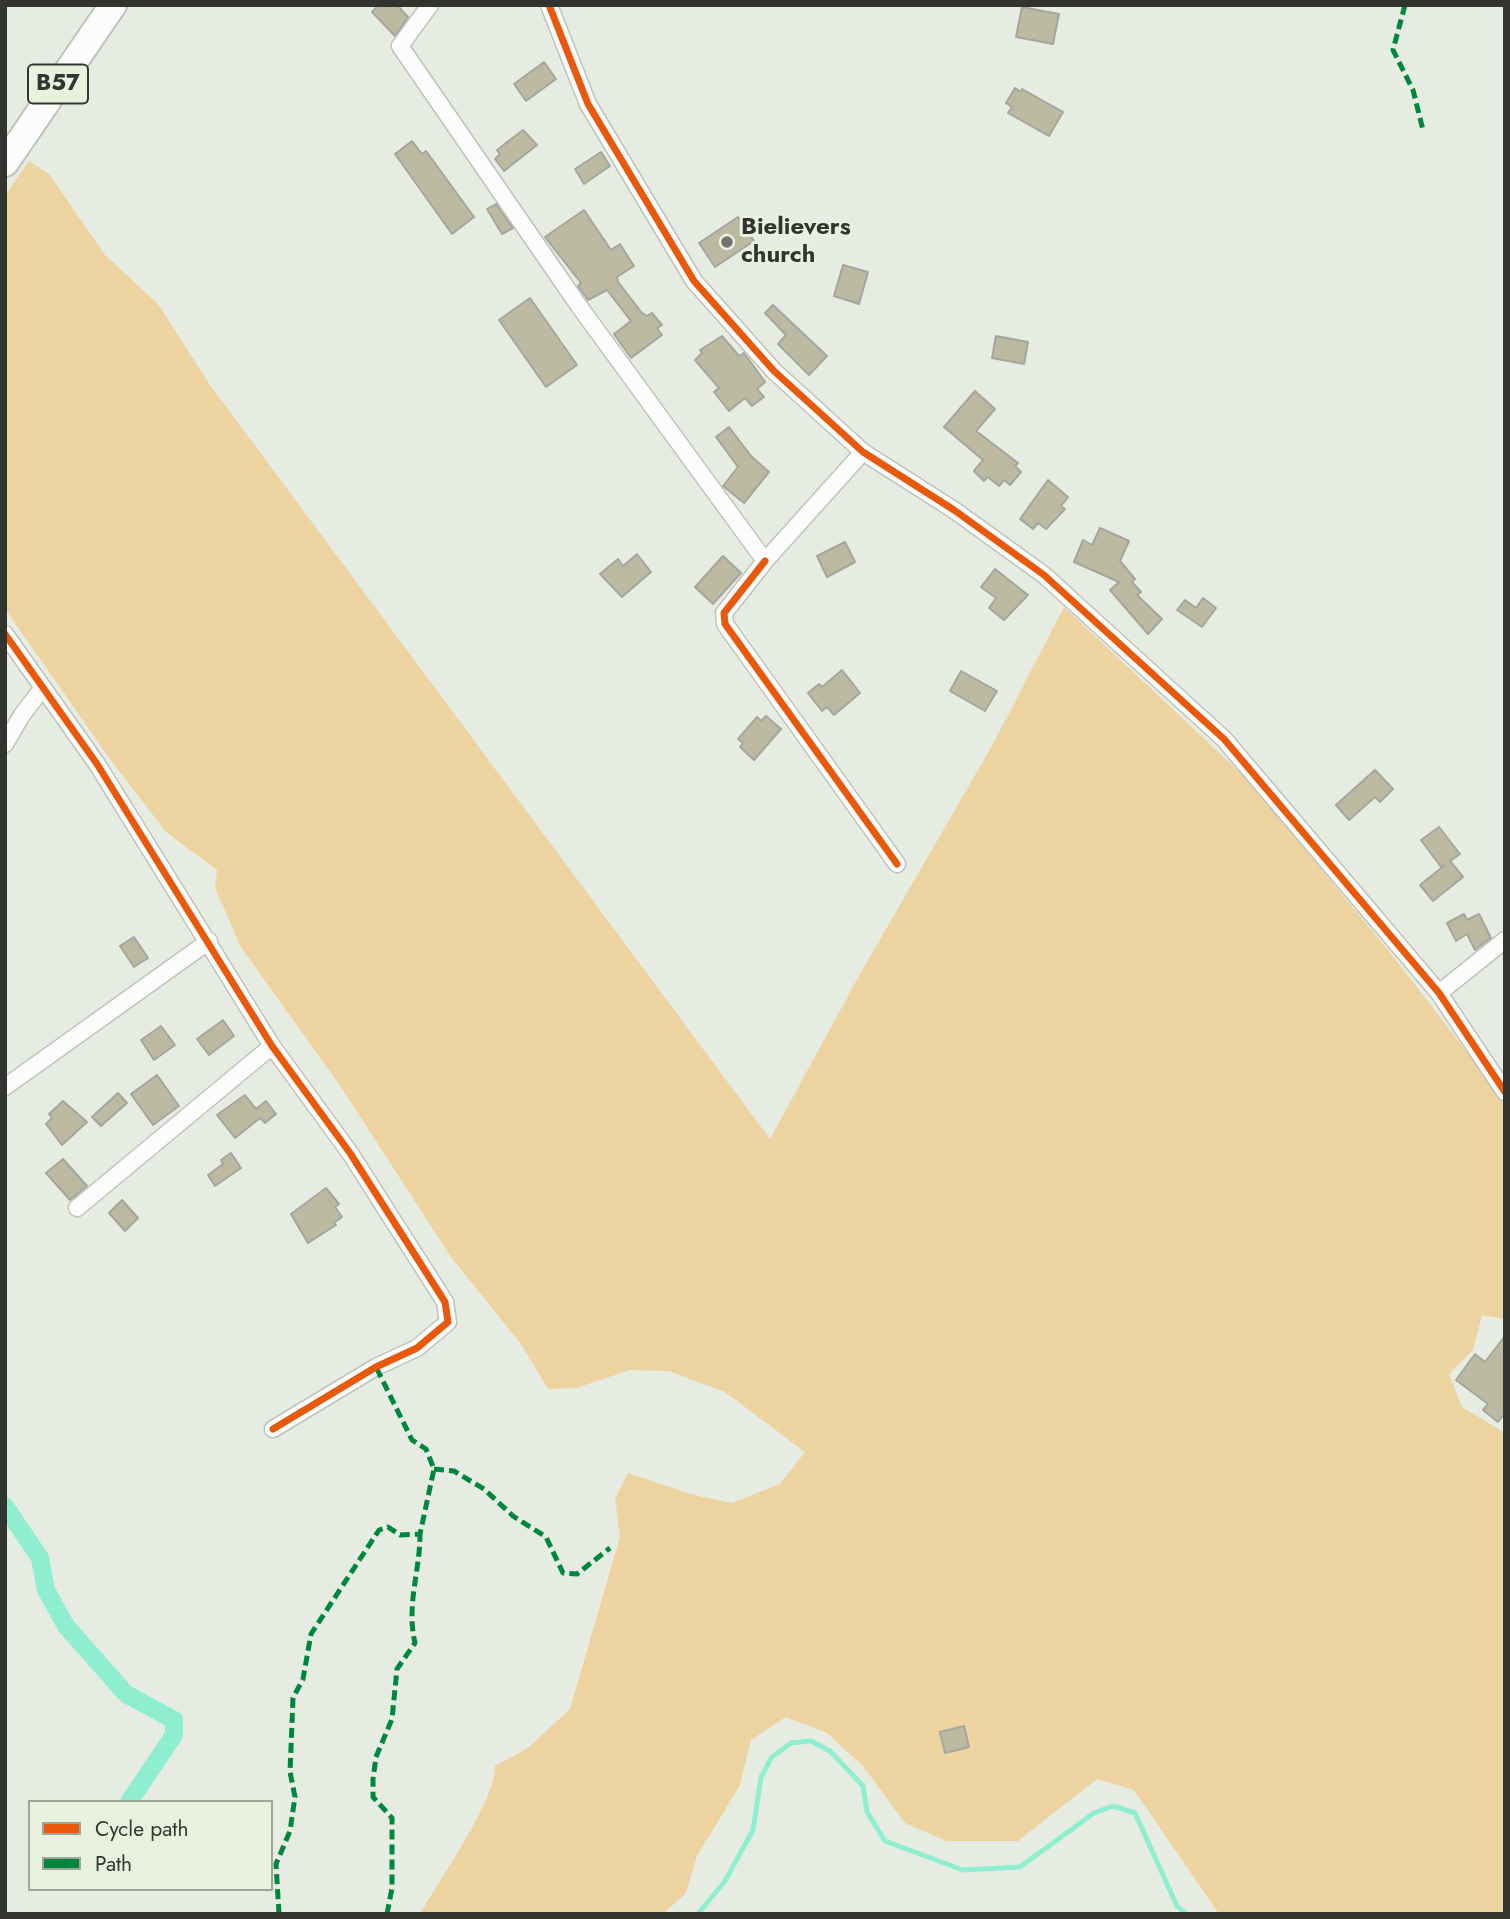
<!DOCTYPE html>
<html>
<head>
<meta charset="utf-8">
<style>
	body { margin:0 }
	#map { position:relative; width:1510px; height:1919px; overflow:hidden; background:#e7ece2; font-family:Jost,sans-serif }
	canvas { display:block }
	.frame { position:absolute; inset:0; border:7px solid #32352f; pointer-events:none }
	.legend { position:absolute; left:28px; top:1800px; width:245px; height:91px; box-sizing:border-box; background:#e8f0de; border:2px solid #9fa598; margin:0; padding:9px 12px; list-style:none; font-size:21px; color:#32352f }
	.legend li { display:flex; align-items:center; gap:14px; height:35px }
	.legend b { width:35px; border:2px solid #9fa598 }
</style>
</head>
<body>
<div id="map">
<canvas width="1510" height="1919"></canvas>
<div class="frame"></div>
<ul class="legend">
<li><b style="height:9px;background:#e8590c"></b>Cycle path</li>
<li><b style="height:9px;background:#00873e"></b>Path</li>
</ul>
</div>
<script>
const c = document.querySelector('canvas').getContext('2d');
c.lineJoin = 'round';
function fillPath(path, color) { c.fillStyle = color; c.fill(path, 'evenodd'); }
function strokePath(path, color, width, dash) { c.strokeStyle = color; c.lineWidth = width; c.lineCap = dash ? 'butt' : 'round'; c.setLineDash(dash || []); c.stroke(path); }
function label(font, color, halo, rows, align = 'center') {
  c.font = font + ' Jost,sans-serif'; c.lineWidth = 6; c.setLineDash([]); c.textBaseline = 'middle'; c.strokeStyle = halo; c.fillStyle = color; for (const [text, x, y, turn = 0] of rows) {
    c.save(); c.translate(x, y); c.rotate((+turn || 0) * Math.PI / 180); c.textAlign = isNaN(turn) ? turn : align; if (halo) c.strokeText(text, 0, 0); c.fillText(text, 0, 0); c.restore();
  }
}
fillPath(new Path2D(`
	M29,161L49,174L105,255L158,304L210,385L770,1139L860,974L993,744L1064,607L1246,778L1392,955L1505,1101V1319L1482,1315L1473,1350L1449,1374L1462,1407L1505,1433V1914H1219L1134,1790L1097,1779L1018,1841H946L905,1823L863,1766L827,1733L786,1717L751,1740L740,1785L697,1856L686,1893L663,1914H420C438,1882 497,1798 495,1766L528,1748L570,1709L620,1537L615,1499L628,1473L694,1495L732,1503L780,1484L805,1452L725,1392L669,1371L630,1370L576,1388L548,1389L521,1344L451,1257L339,1084L242,949L215,888L217,870L166,832L110,759L5,609V196Z`), '#ecd39f');
strokePath(new Path2D(`
	M698,1914L725,1881L753,1830L761,1777L772,1757L791,1743L811,1741L830,1751L863,1786L867,1812L885,1841L963,1870L1020,1867L1094,1813L1113,1806L1135,1813L1177,1906L1186,1914`), '#90eed0', 5);
strokePath(new Path2D(`
	M5,1506L40,1558L46,1590L66,1626L126,1694L174,1720V1735L129,1802`), '#90eed0', 18);
const building = new Path2D(`
	M379,5H397L408,17L395,36L372,12Z
	M1022,7L1059,14L1053,44L1016,37Z
	M544,62L556,79L526,101L514,84Z
	M1015,88L1021,92L1022,89L1063,112L1049,136L1008,113L1012,107L1006,103Z
	M523,130L537,145L504,171L495,159L500,154L497,150Z
	M412,141L422,154L426,151L474,217L452,234L395,154Z
	M601,152L610,166L584,184L575,169Z
	M496,204L513,228L502,234L487,209Z
	M584,210L611,250L620,244L634,266L617,277L618,282L642,313L647,316L652,313L662,325L657,328L662,335L631,358L614,334L631,321L607,290L588,300L578,286L581,283L545,237Z
	M738,217L754,241L715,267L699,243Z
	M843,265L868,272L859,304L834,296Z
	M530,298L577,365L546,387L499,320Z
	M773,305L827,356L809,375L778,344L786,335L765,313Z
	M722,336L739,356L744,353L765,382L757,389L764,397L752,406L745,398L729,411L714,392L719,388L695,360L702,353L700,350Z
	M996,336L1028,342L1024,364L992,358Z
	M975,391L995,409L976,431L1018,463L1015,466L1021,472L1010,485L1004,480L999,486L988,477L984,481L974,471L983,460L944,427Z
	M729,427L751,456L769,472L744,503L723,486L738,467L716,437Z
	M1048,480L1068,497L1061,506L1065,509L1046,529L1038,523L1033,529L1020,519Z
	M1100,528L1129,541L1120,561L1135,579L1132,582L1141,592L1137,595L1162,619L1148,634L1110,590L1119,582L1074,562L1083,540L1092,545Z
	M845,542L855,562L827,577L817,556Z
	M637,554L651,572L622,597L600,574L618,559L623,566Z
	M723,556L741,573L713,604L695,587Z
	M995,569L1028,595L1004,620L989,608L996,598L981,587Z
	M1203,598L1216,608L1202,627L1177,610L1185,600L1196,608Z
	M842,670L860,693L834,715L827,707L822,711L808,693L819,684L822,687Z
	M961,671L997,691L985,711L950,691Z
	M766,716L781,729L754,760L740,747L743,743L738,739L757,717L761,721Z
	M1375,770L1393,789L1380,802L1375,797L1349,820L1336,805Z
	M1439,827L1460,854L1450,861L1463,877L1433,901L1420,885L1445,865L1441,867L1421,840Z
	M1464,914L1467,920L1479,914L1491,938L1475,950L1467,934L1456,941L1447,923Z
	M134,937L148,958L134,967L120,946Z
	M223,1020L234,1036L209,1055L197,1039Z
	M161,1026L175,1045L154,1060L141,1040Z
	M157,1075L179,1106L153,1125L131,1094Z
	M118,1093L127,1103L101,1126L92,1117Z
	M245,1095L256,1109L266,1101L276,1114L265,1123L260,1118L235,1138L217,1115Z
	M63,1101L87,1122L62,1145L46,1124L52,1118L49,1114Z
	M231,1153L241,1168L215,1186L208,1175L223,1164L221,1160Z
	M63,1159L87,1186L70,1200L46,1173Z
	M326,1188L339,1204L335,1207L342,1217L334,1223L336,1225L308,1243L291,1214Z
	M122,1200L138,1218L125,1231L109,1213Z
	M1505,1336V1413L1498,1422L1483,1410L1488,1404L1456,1380L1475,1354L1485,1362Z
	M964,1726L969,1747L945,1753L940,1732Z`);
fillPath(building, '#bbbaa1');
strokePath(building, '#a4a69e', 2);
const street = new Path2D(`
	M430,5L400,46L579,306L765,561L863,452
	M549,5L588,104L694,281L774,371L863,452L954,510L1044,575L1224,739L1439,993L1505,1092
	M765,561L724,613L725,624L897,864
	M5,634L97,764L272,1046L350,1153L445,1302L448,1322L417,1348L376,1367L273,1429
	M5,744L22,715L42,689
	M1439,993L1505,940
	M5,1087L209,941
	M77,1208L272,1046`);
const primary = new Path2D(`
	M5,163L113,5`);
strokePath(street, '#bfc3bb', 19);
strokePath(primary, '#bfc3bb', 30);
strokePath(street, '#fbfcfb', 16);
strokePath(primary, '#fbfcfb', 26);
strokePath(new Path2D(`
	M1405,5L1393,50L1413,90L1423,130
	M434,1469L454,1471L484,1489L513,1516L546,1537L563,1573L577,1574L610,1548
	M279,1914L276,1864L290,1831L295,1797L290,1772L293,1698L303,1679L311,1634L379,1530L388,1527L400,1535L420,1534L434,1469L426,1449L412,1440L376,1367
	M387,1914L392,1888V1818L373,1797V1779L376,1757L392,1719L397,1669L415,1643C406,1605 420,1572 420,1534`), '#00873e', 5, [10, 5]);
strokePath(new Path2D(`
	M549,5L588,104L694,281L774,371L863,452L954,510L1044,575L1224,739L1439,993L1505,1092
	M765,561L724,613L725,624L897,864
	M5,634L97,764L272,1046L350,1153L445,1302L448,1322L417,1348L376,1367L273,1429`), '#e8590c', 7);
for (const [x, y, r, color] of [
	[727,242,7,"#71756e"]
]) { const dot = new Path2D(); dot.arc(x, y, r, 0, 2 * Math.PI); c.fillStyle = color; c.fill(dot); strokePath(dot, '#e8f0de', 2.5); }
for (const [x, y, w] of [
	[58,84,60]
]) { const box = new Path2D(); box.roundRect(x - w / 2, y - 19.5, w, 39, 5); c.fillStyle = '#e8f0de'; c.fill(box); strokePath(box, '#32352f', 2); }
label('bold 23px', '#32352f', null, [
	["B57",58,84]
]);
label('bold 24px', '#32352f', '#e8f0de', [
	["Bielievers",741,228],
	["church",741,256]
], 'left');
</script>
</body>
</html>
